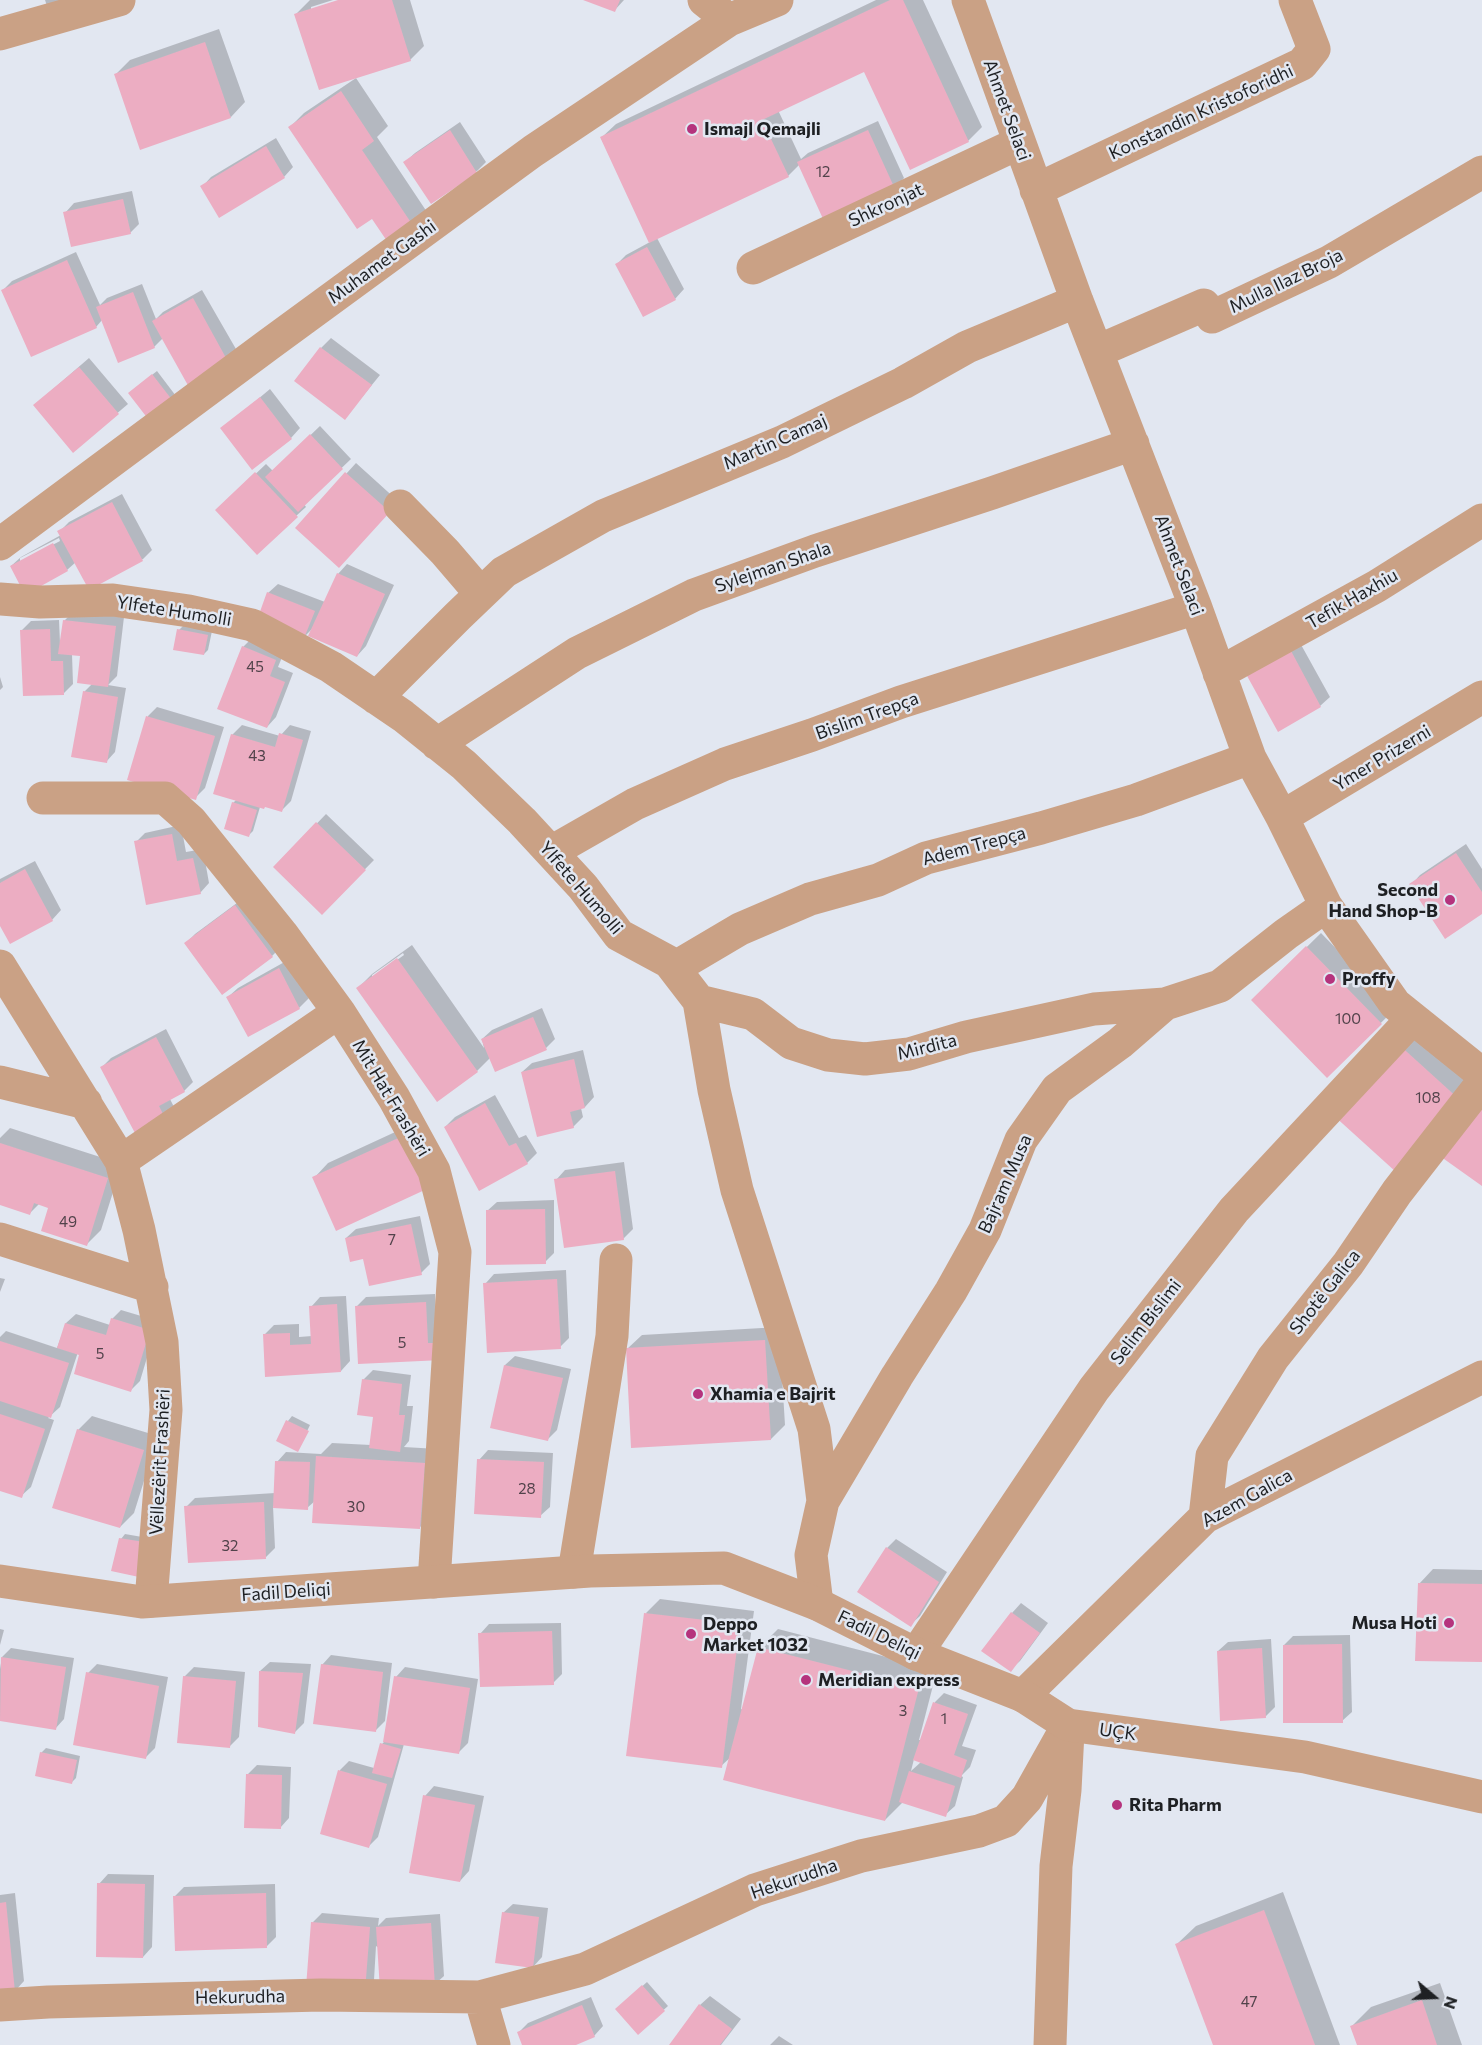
<!DOCTYPE html>
<html>
<head>
<meta charset="utf-8">
<style>
	body { margin:0 }
	#map { position:relative; width:1482px; height:2045px; overflow:hidden; background:#e2e7f1; font-family:Commissioner,sans-serif }
	canvas { display:block }
	.north { position:absolute; left:1404px; top:1967px; width:60px; height:60px; -webkit-text-stroke:4px #e2e7f1; paint-order:stroke; rotate:109deg; font-size:16px; font-weight:700; line-height:24px; text-align:center; color:#1e2023 }
	.north::after { content:''; display:block; margin:auto; width:21px; height:27px; background:#1e2023; clip-path:polygon(50% 0,100% 100%,50% 72%,0 100%) }
</style>
</head>
<body>
<div id="map">
<canvas width="1482" height="2045"></canvas>
<div class="north">N</div>
</div>
<script>
const c = document.querySelector('canvas').getContext('2d');
c.lineJoin = 'round';
function fillPath(path, color) { c.fillStyle = color; c.fill(path, 'evenodd'); }
function strokePath(path, color, width, dash) { c.strokeStyle = color; c.lineWidth = width; c.lineCap = dash ? 'butt' : 'round'; c.setLineDash(dash || []); c.stroke(path); }
function label(font, color, halo, rows, align = 'center') {
  c.font = font + ' Commissioner,sans-serif'; c.lineWidth = 5; c.setLineDash([]); c.textBaseline = 'middle'; c.strokeStyle = halo; c.fillStyle = color; for (const [text, x, y, turn = 0] of rows) {
    c.save(); c.translate(x, y); c.rotate((+turn || 0) * Math.PI / 180); c.textAlign = isNaN(turn) ? turn : align; if (halo) c.strokeText(text, 0, 0); c.fillText(text, 0, 0); c.restore();
  }
}
fillPath(new Path2D(`
	M45,0H70L47,6Z
	M310,0H333L311,7V10L343,0H410L424,46L410,60L296,14Z
	M587,0H624L614,11Z
	M876,0H923L982,127L968,141L864,70L778,110L801,159L808,153L878,121L904,178L895,188L800,164L788,176L657,238L684,289L675,299L617,264L626,255L650,242L601,138L616,124Z
	M219,29L245,102L231,117L116,74L130,60Z
	M356,78L388,126L377,137L427,212L413,226L290,127L304,113Z
	M460,122L486,162L477,171L432,202L405,162L415,153Z
	M276,138L293,167L284,177L202,187L211,177Z
	M132,191L139,224L130,233L65,213L74,203Z
	M76,252L100,305L107,298L142,284L156,319L163,312L202,290L240,356L230,365L163,338L154,347L103,319L96,327L3,290L12,281Z
	M331,338L380,375L345,418L296,381L321,348Z
	M89,358L128,404L73,451L45,396Z
	M157,371L179,400L134,389Z
	M270,389L300,428L291,438L222,429Z
	M320,426L351,459L304,504L306,507L296,516L227,501L266,464L273,471Z
	M356,463L398,501L339,566L297,528Z
	M122,494L152,550L143,559L90,588L76,562L67,570L11,566L21,557L61,535L59,532L69,522ZM59,538L60,541L20,562V558Z
	M347,564L394,585L366,646L357,656L314,627L304,637L268,593L278,584L325,602L338,574Z
	M74,611L124,617L117,676L108,685L126,688L115,752L106,762L84,692L93,683L82,655L72,654L73,684L64,693L22,630L31,621L59,620L60,643H61L64,621Z
	M183,626L212,631L208,650L204,654L179,630Z
	M252,638L285,650L278,667L293,673L276,717L267,727L243,647Z
	M1299,641L1330,697L1320,706L1278,730L1248,674Z
	M0,677L3,687L0,690Z
	M157,707L224,727L205,788L195,798L129,779L148,716Z
	M242,725L280,736L290,725L311,731L291,801L281,811L266,806L260,807L253,831L249,835L233,803L236,800L232,735Z
	M326,814L374,860L322,913L275,867Z
	M181,825L186,852L203,849L209,883L200,893L136,842L145,833Z
	M1466,844L1482,869V912L1411,885L1420,875Z
	M35,861L61,910L52,920L0,924V879Z
	M245,897L281,947L272,956L186,943L195,934Z
	M1321,933L1395,1009L1327,1076L1253,1000Z
	M412,945L484,1048L482,1039L492,1030L542,1008L555,1039L546,1048L490,1058L477,1071L358,988L372,974ZM403,953L404,955L372,978V975Z
	M288,960L309,998L299,1008L228,997L238,988Z
	M166,1029L193,1082L184,1091L170,1099L175,1109L166,1119L102,1067L111,1058Z
	M1411,1029L1473,1084L1410,1156L1397,1043Z
	M583,1050L594,1097L585,1107L581,1108L583,1117L573,1127L522,1072L532,1063Z
	M495,1095L519,1138L526,1135L537,1153L527,1163L445,1127L455,1117Z
	M419,1121L442,1172L314,1178L328,1163Z
	M10,1128L122,1164L101,1230L87,1244L50,1207L40,1203L30,1213L0,1203V1138Z
	M624,1162L633,1229L623,1239L556,1180L565,1170Z
	M554,1200V1253L545,1262L487,1211L497,1202Z
	M420,1216L430,1264L421,1273L364,1257L346,1238L356,1229Z
	M566,1270L569,1338L560,1347L485,1284L494,1274Z
	M0,1278L5,1279L0,1292Z
	M435,1294L437,1334L450,1349L359,1363L357,1306L366,1297Z
	M346,1296L350,1361L341,1371L264,1335L274,1325L299,1324V1337L312,1336L311,1307L320,1297Z
	M121,1310L158,1321L140,1381L131,1390L78,1352L60,1407L48,1418L54,1420L31,1487L21,1496L0,1489V1337L6,1331L57,1348L66,1323L76,1314L110,1325L112,1319Z
	M779,1327L785,1425L771,1439L627,1349L642,1335Z
	M515,1356L571,1369L557,1430L548,1439L491,1427L505,1365Z
	M373,1370L411,1375L407,1406H413L409,1441L404,1447L438,1449L434,1514L419,1528L315,1501L307,1508L273,1506L275,1548L266,1557L186,1507L195,1498L275,1493L277,1462L286,1452L321,1454L332,1443L371,1445L375,1415L363,1380Z
	M92,1416L158,1436L134,1513L120,1527L78,1430Z
	M292,1416L310,1425L298,1450L278,1441L288,1421Z
	M488,1450L553,1453L550,1507L540,1516L479,1460Z
	M125,1534L148,1538L138,1575L121,1539Z
	M896,1539L947,1572L920,1616L910,1625L887,1548Z
	M1433,1569L1482,1570V1661L1419,1584Z
	M660,1599L754,1611L741,1709L743,1710L759,1648L778,1629L937,1670L919,1740H921L935,1702L944,1693L977,1705L962,1746L976,1750L970,1767L961,1776L963,1777L955,1806L945,1815L903,1802L885,1820L731,1757L721,1766L646,1613ZM914,1759L921,1762L911,1771Z
	M1021,1603L1048,1623L1020,1661L1010,1670L983,1651L1012,1613Z
	M561,1623L562,1674L553,1683L480,1634L489,1624Z
	M0,1629L4,1630L0,1645Z
	M1350,1635L1352,1712L1342,1721L1284,1645L1293,1636Z
	M1271,1639L1275,1707L1265,1717L1218,1651L1228,1642Z
	M11,1648L74,1658L64,1719L55,1729L0,1720V1669L2,1657Z
	M331,1655L392,1663L385,1721L376,1730L322,1665Z
	M270,1662L311,1664L304,1723L295,1732L260,1671Z
	M97,1664L168,1677L155,1748L146,1757L88,1673Z
	M194,1667L245,1672L239,1737L230,1746L184,1677Z
	M405,1667L478,1679L468,1743L458,1753L404,1744L378,1837L369,1846L322,1833L340,1770L349,1761L374,1768L382,1744L385,1741L396,1677Z
	M46,1748L80,1756L76,1778L71,1783L41,1753Z
	M257,1765L291,1767L289,1818L280,1828L247,1775Z
	M434,1786L484,1796L469,1871L460,1881L425,1796Z
	M108,1874L154,1875L152,1947L143,1957L99,1884Z
	M275,1884L276,1937L266,1947L175,1896L184,1887Z
	M1283,1892L1340,2045H1215L1177,1944L1196,1926Z
	M15,1893L24,1981L15,1991L0,1992V1895Z
	M513,1904L548,1908L542,1957L533,1967L503,1913Z
	M322,1913L379,1918L378,1926L386,1918L440,1914L444,1976L434,1985L376,1946L374,1980L364,1989L312,1923Z
	M647,1982L668,2006L638,2033L617,2009Z
	M1440,1983L1462,2045H1359L1352,2026L1371,2007Z
	M710,1996L741,2019L721,2045H671L700,2005Z
	M591,1997L603,2026L594,2036L572,2045H524L519,2032L528,2023Z
	M779,2036L793,2045H770Z`), '#0003');
fillPath(new Path2D(`
	M338,0H392L411,61L319,90L294,14Z
	M583,0H620L615,12Z
	M890,0H903L969,142L910,170L864,72L762,120L789,177L649,243L600,137Z
	M205,42L231,118L140,150L114,74Z
	M341,91L374,141L362,150L414,227L389,244L372,219L357,229L288,127Z
	M450,130L477,173L431,204L403,162Z
	M868,130L895,189L824,221L797,162Z
	M266,146L285,178L219,218L200,186Z
	M123,199L131,234L71,247L63,212Z
	M647,247L676,300L643,317L615,264Z
	M67,260L97,328L31,357L1,290Z
	M133,292L155,348L118,363L96,307Z
	M193,298L231,367L190,389L152,321Z
	M320,347L372,385L345,420L294,381Z
	M79,367L119,414L73,453L33,405Z
	M152,374L176,405L152,424L128,393Z
	M260,397L292,439L252,470L220,428Z
	M310,434L343,469L298,512L265,477Z
	M255,472L298,517L257,555L215,510Z
	M345,472L390,512L339,568L295,528Z
	M112,502L143,561L89,590L57,531Z
	M53,543L68,571L25,595L10,566Z
	M337,573L385,594L357,657L308,636Z
	M267,592L315,611L304,638L257,620Z
	M63,620L116,626L108,687L77,683L80,656L58,654Z
	M50,629L51,661H63L64,695L23,696L20,630Z
	M177,629L208,635L204,655L173,650Z
	M242,646L276,660L270,676L285,682L267,728L217,709Z
	M1290,649L1321,707L1278,732L1246,674Z
	M83,691L118,697L107,763L71,757Z
	M146,716L215,736L196,800L127,780Z
	M279,733L303,740L282,812L265,807L264,809L213,794L231,734L275,747Z
	M232,802L257,810L249,837L224,829Z
	M316,822L366,870L322,915L273,867Z
	M172,834L177,861L193,858L201,894L146,905L134,841Z
	M1456,853L1482,892V914L1445,939L1409,884Z
	M25,869L53,921L10,944L0,926V883Z
	M235,905L273,957L222,995L184,943Z
	M1306,946L1382,1024L1327,1078L1251,1000Z
	M397,958L478,1072L437,1102L356,988Z
	M279,968L300,1009L248,1037L226,997Z
	M533,1017L547,1050L495,1072L481,1039Z
	M156,1037L185,1092L159,1106L166,1120L136,1135L100,1067Z
	M1396,1042L1460,1100L1396,1172L1332,1114Z
	M574,1059L585,1108L570,1112L574,1128L537,1137L521,1072Z
	M485,1103L509,1146L516,1143L528,1164L479,1191L444,1127Z
	M1473,1104L1482,1110V1186L1437,1154Z
	M405,1135L429,1188L336,1231L312,1177Z
	M0,1143L108,1178L87,1246L41,1231L48,1208L34,1203L30,1215L0,1205Z
	M615,1171L624,1240L564,1248L554,1179Z
	M545,1209L546,1264L486,1265V1210Z
	M411,1224L422,1275L369,1286L363,1259L350,1262L345,1238Z
	M557,1279L561,1349L487,1353L483,1283Z
	M426,1302L428,1343H441L442,1360L358,1364L355,1306Z
	M337,1304L341,1372L265,1377L263,1334L290,1333V1345L311,1344L309,1306Z
	M111,1318L150,1330L131,1392L74,1374L79,1355L57,1348L65,1323L106,1335Z
	M765,1340L771,1440L631,1448L626,1348Z
	M0,1341L69,1363L51,1418L0,1401Z
	M504,1365L563,1378L548,1441L490,1428Z
	M362,1379L402,1384L399,1415H405L400,1452L369,1448L373,1417L357,1415Z
	M0,1414L45,1429L22,1498L0,1491Z
	M286,1420L309,1431L298,1452L276,1441Z
	M77,1429L144,1450L120,1528L52,1508Z
	M316,1456L425,1463L420,1529L312,1523Z
	M477,1459L544,1462L541,1518L474,1514Z
	M275,1461L310,1462L308,1510L273,1508Z
	M264,1502L266,1559L188,1563L184,1506Z
	M119,1538L144,1542L139,1577L111,1571Z
	M886,1547L939,1582L911,1627L857,1592Z
	M1418,1583L1482,1584V1662L1415,1661Z
	M1011,1612L1040,1633L1011,1672L981,1651Z
	M644,1613L740,1624L722,1768L626,1756Z
	M552,1631L554,1685L480,1687L478,1633Z
	M1342,1644L1343,1723H1283V1645Z
	M758,1647L919,1688L885,1821L723,1780Z
	M1262,1648L1266,1718L1220,1721L1217,1651Z
	M1,1657L66,1667L56,1730L0,1721Z
	M321,1664L383,1672L376,1732L313,1724Z
	M259,1671L303,1673L295,1734L258,1727Z
	M86,1672L159,1686L146,1759L73,1745Z
	M183,1676L236,1681L230,1748L177,1743Z
	M394,1676L470,1688L459,1754L383,1742Z
	M933,1702L968,1714L954,1755L967,1760L961,1778L913,1760Z
	M380,1743L401,1749L392,1778L372,1773Z
	M40,1752L77,1760L72,1784L35,1776Z
	M338,1770L387,1784L369,1848L320,1834Z
	M909,1771L955,1786L946,1817L899,1802Z
	M246,1774L282,1775L281,1829L244,1828Z
	M423,1795L475,1805L460,1882L409,1873Z
	M97,1883L145,1884L143,1958L96,1957Z
	M266,1893L267,1948L175,1951L173,1896Z
	M6,1902L15,1992L0,1994V1903Z
	M1264,1910L1315,2045H1213L1175,1944Z
	M502,1912L539,1917L533,1968L495,1963Z
	M311,1922L370,1927L365,1991L306,1987Z
	M431,1923L435,1987L380,1990L376,1927Z
	M642,1985L665,2011L638,2035L615,2009Z
	M1422,2000L1437,2045H1357L1350,2026Z
	M699,2004L732,2029L720,2045H669Z
	M582,2005L595,2037L576,2045H522L517,2032Z`), '#ecadc2');
strokePath(new Path2D(`
	M704,0L729,20
	M968,0L1077,301L1196,608L1250,758L1282,817L1326,906L1395,1004L1482,1074
	M0,34L119,0
	M1036,190L1302,64L1314,49L1295,0
	M753,268L1019,143
	M1098,351L1204,305L1212,317L1329,262L1482,172
	M400,506L445,552L481,594
	M0,544L268,345L533,151L729,20L777,0
	M0,599L40,602L113,600L189,611L252,625L331,667L403,716L464,765L522,821L583,887L619,935L669,962L699,1001L714,1090L737,1190L814,1429L823,1501L811,1555L817,1604
	M1219,673L1377,586L1482,520
	M376,698L458,616L504,572L603,516L782,442L903,383L967,347L1077,301
	M437,744L577,653L694,595L815,551L992,493L1133,444
	M43,798H165L191,821L282,934L339,1012L394,1098L434,1171L455,1252L434,1582
	M1282,817L1482,697
	M551,852L635,804L725,764L812,735L901,702L1196,608
	M0,966L121,1161L139,1230L162,1342L166,1410L151,1601
	M674,968L740,929L810,899L878,880L926,858L1041,828L1136,800L1250,758
	M699,1001L753,1014L791,1043L828,1055L865,1059L909,1054L966,1037L1094,1009L1165,1004
	M0,1082L86,1103
	M121,1161L339,1012
	M0,1239L152,1287
	M823,1501L897,1376L951,1291L985,1230L1021,1140L1057,1089L1120,1043L1165,1004L1220,986L1286,934L1326,906
	M1205,1517L1212,1456L1273,1358L1348,1264L1397,1192L1482,1083
	M574,1572L612,1336L616,1260
	M916,1654L1094,1389L1234,1210L1412,1019
	M1023,1696L1205,1517L1482,1377
	M480,1997L494,2045
	M0,2005L48,2002L321,1995L480,1997L585,1969L755,1890L861,1856L979,1831L1006,1821L1027,1798L1068,1725
	M1050,2045L1056,1866L1065,1790L1068,1732`), '#caa185', 33);
strokePath(new Path2D(`
	M0,1581L142,1602L590,1571L724,1568L817,1604L916,1654L1023,1696L1068,1725L1305,1757L1482,1797`), '#caa185', 33);
for (const [x, y, r, color] of [
	[692,129,6,"#b5337d"],
	[1450,900,6,"#b5337d"],
	[1330,979,6,"#b5337d"],
	[698,1394,6,"#b5337d"],
	[1449,1623,6,"#b5337d"],
	[691,1634,6,"#b5337d"],
	[806,1680,6,"#b5337d"],
	[1117,1805,6,"#b5337d"]
]) { const dot = new Path2D(); dot.arc(x, y, r, 0, 2 * Math.PI); c.fillStyle = color; c.fill(dot); strokePath(dot, '#e2e7f1', 2); }
label('15px', '#52434b', null, [
	["12",823,172],
	["45",255,667],
	["43",257,756],
	["100",1348,1019],
	["108",1428,1098],
	["49",68,1222],
	["7",392,1240],
	["5",402,1343],
	["5",100,1354],
	["28",527,1489],
	["30",356,1507],
	["32",230,1546],
	["3",903,1711],
	["1",944,1719],
	["47",1249,2002]
]);
label('18px', '#1e2023', '#e2e7f1', [
	["Ahmet Selaci",1007,110,70],
	["Konstandin Kristoforidhi",1201,112,-25],
	["Shkronjat",886,205,-25],
	["Muhamet Gashi",382,262,-36],
	["Mulla Ilaz Broja",1286,281,-26],
	["Martin Camaj",775,442,-24],
	["Ahmet Selaci",1179,565,69],
	["Sylejman Shala",773,567,-19],
	["Tefik Haxhiu",1352,599,-30],
	["Ylfete Humolli",174,611,9],
	["Bislim Trepça",867,716,-20],
	["Ymer Prizerni",1382,758,-31],
	["Adem Trepça",974,846,-15],
	["Ylfete Humolli",581,888,49],
	["Mirdita",927,1047,-14],
	["Mit Hat Frashëri",391,1098,59],
	["Bajram Musa",1005,1184,-66],
	["Shotë Galica",1325,1292,-52],
	["Selim Bislimi",1146,1322,-52],
	["Vëllezërit Frashëri",160,1462,-87],
	["Azem Galica",1247,1498,-29],
	["Fadil Deliqi",286,1592,-4],
	["Fadil Deliqi",879,1635,26],
	["UÇK",1118,1732,8],
	["Hekurudha",794,1879,-19],
	["Hekurudha",240,1997,-1]
]);
label('bold 18px', '#1e2023', '#e2e7f1', [
	["Ismajl Qemajli",704,129],
	["Second",1438,890,"right"],
	["Hand Shop-B",1438,911,"right"],
	["Proffy",1342,979],
	["Xhamia e Bajrit",710,1394],
	["Musa Hoti",1437,1623,"right"],
	["Deppo",703,1624],
	["Market 1032",703,1645],
	["Meridian express",818,1680],
	["Rita Pharm",1129,1805]
], 'left');
</script>
</body>
</html>
